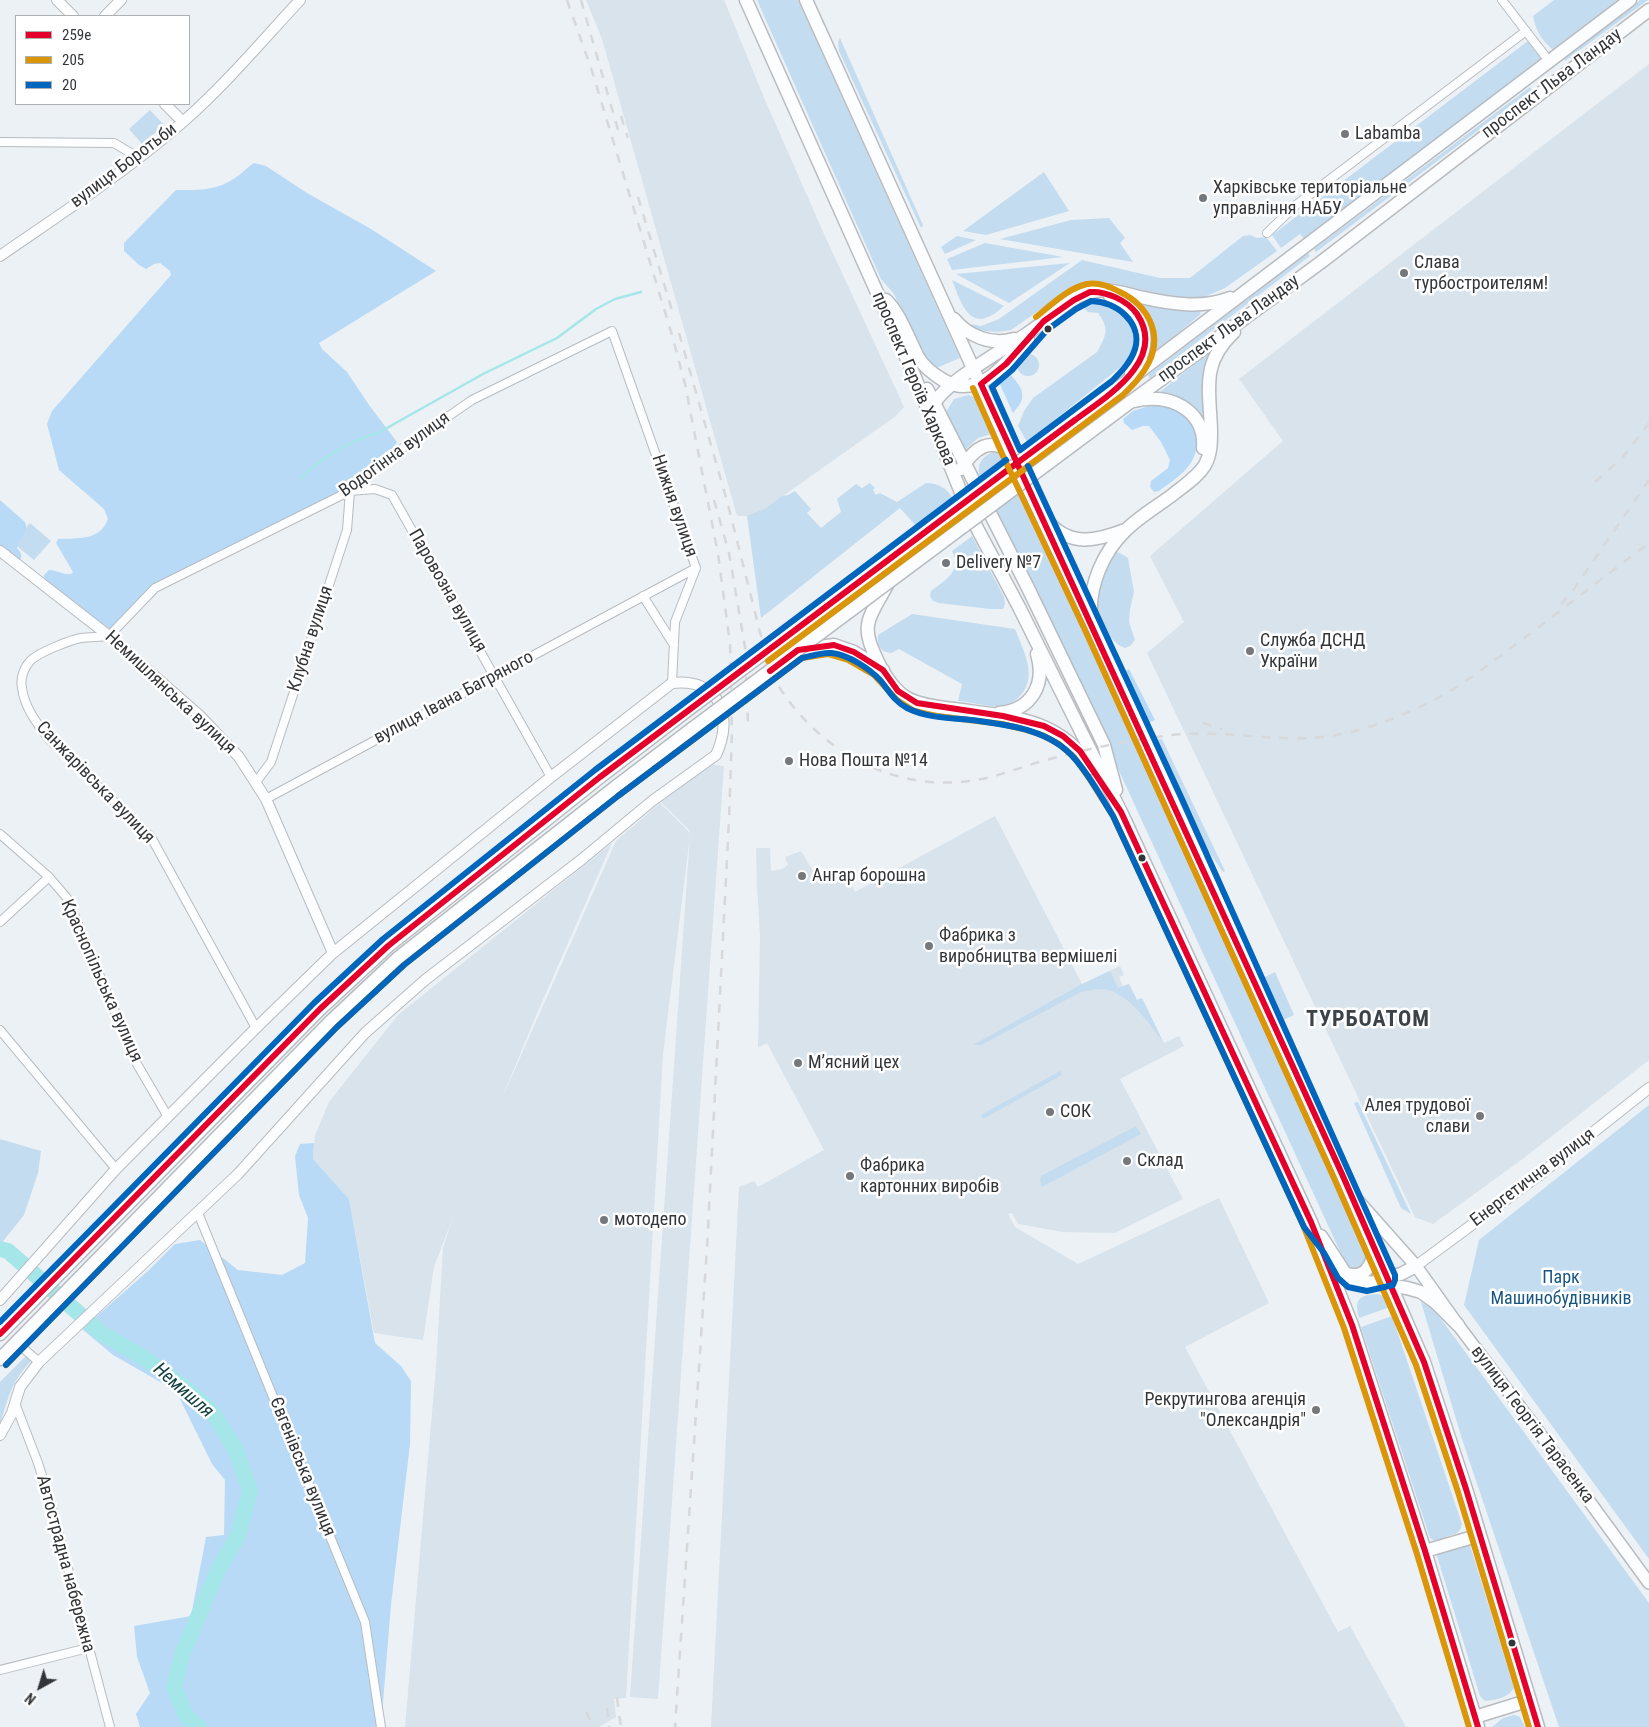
<!DOCTYPE html>
<html>
<head>
<meta charset="utf-8">
<style>
	body { margin:0 }
	#map { position:relative; width:1649px; height:1727px; overflow:hidden; background:#ecf1f5; font-family:"Roboto Condensed",sans-serif }
	canvas { display:block }
	.legend { position:absolute; left:15px; top:15px; width:175px; height:90px; box-sizing:border-box; background:#fff; border:1px solid #adafb0; margin:0; padding:6px 9px; list-style:none; font-size:15px; color:#333639 }
	.legend li { display:flex; align-items:center; gap:10px; height:25px }
	.legend b { width:25px; border:1px solid #adafb0 }
	.north { position:absolute; left:15px; top:1662px; width:50px; height:50px; -webkit-text-stroke:4px #fff; paint-order:stroke; rotate:219deg; font-size:14px; font-weight:700; line-height:20px; text-align:center; color:#333639 }
	.north::after { content:''; display:block; margin:auto; width:18px; height:22px; background:#333639; clip-path:polygon(50% 0,100% 100%,50% 72%,0 100%) }
</style>
</head>
<body>
<div id="map">
<canvas width="1649" height="1727"></canvas>
<ul class="legend">
<li><b style="height:6px;background:#e4002b"></b>259е</li>
<li><b style="height:6px;background:#da9509"></b>205</li>
<li><b style="height:6px;background:#0065bd"></b>20</li>
</ul>
<div class="north">N</div>
</div>
<script>
const c = document.querySelector('canvas').getContext('2d');
c.lineJoin = 'round';
function fillPath(path, color) { c.fillStyle = color; c.fill(path, 'evenodd'); }
function strokePath(path, color, width, dash) { c.strokeStyle = color; c.lineWidth = width; c.lineCap = dash ? 'butt' : 'round'; c.setLineDash(dash || []); c.stroke(path); }
function label(font, color, halo, rows, align = 'center') {
  c.font = font + ' "Roboto Condensed",sans-serif'; c.lineWidth = 5; c.setLineDash([]); c.textBaseline = 'middle'; c.strokeStyle = halo; c.fillStyle = color; for (const [text, x, y, turn = 0] of rows) {
    c.save(); c.translate(x, y); c.rotate((+turn || 0) * Math.PI / 180); c.textAlign = isNaN(turn) ? turn : align; if (halo) c.strokeText(text, 0, 0); c.fillText(text, 0, 0); c.restore();
  }
}
fillPath(new Path2D(`
	M586,0H724L765,100L824,234L904,407L896,416L766,508L747,516H737L602,39Z
	M1649,64V1060L1524,1158L1433,1224L1415,1217L1147,653L1184,622L1150,556L1283,441L1239,379Z
	M709,764L724,766L658,1699L630,1697L690,836L663,1054L626,1698L614,1699L616,1717L599,1727H405L436,1366L443,1248L453,1217L434,1267L423,1340L374,1333L349,1199L313,1159L315,1135L329,1102L398,1015L612,843L535,1018L500,1103L616,841L660,803L690,833V831L661,802Z
	M995,816L1082,984L1120,966L1124,975L1119,977L1123,986L1129,984L1137,1000L1142,998L1164,1043L1179,1036L1184,1046L1120,1079L1183,1199L1115,1233L1063,1232L1018,1224L1012,1213L1008,1214L1015,1227L1078,1264L1219,1198L1269,1303L1185,1347L1338,1632L1350,1626L1406,1727H711L739,1187L754,1181L758,1187L824,1150L767,1043L758,1048L760,936L757,886L756,848H770L771,871L782,869L788,865L785,857L801,851L821,884L845,872L855,892Z`), '#d8e3ec');
fillPath(new Path2D(`
	M757,0H798L960,358L934,369L930,366L911,335L894,294L881,279Z
	M1554,0H1623L1555,51C1542,42 1536,31 1533,16Z
	M1640,0H1648L1565,61L1564,58Z
	M840,38L923,225L921,228L839,51L838,42Z
	M1528,41L1544,61L1304,239L1300,234L1281,248L1272,235Z
	M1530,87L1532,90L1316,252L1314,249Z
	M150,110L164,125L142,144L129,129Z
	M1044,172L1069,211L986,235L963,231Z
	M1109,218L1125,238L1120,243L1133,262L1000,239L1071,220Z
	M1250,235L1257,238L1266,237L1277,251L1225,288L1204,297L1176,298L1114,283L1091,281L1074,286L1011,330C998,333 987,332 974,329L971,324L981,326L999,319L1082,260L1160,278H1190L1243,236Z
	M957,236L976,240L945,254L941,247Z
	M985,243L1063,257L952,270L947,259Z
	M1308,253L1310,256L1150,378L1148,375Z
	M1070,263L1009,303L956,274Z
	M952,280L1004,306C999,310 994,315 988,317C966,327 958,294 952,280Z
	M1093,299C1119,301 1145,318 1134,348C1132,354 1127,360 1123,365L1027,442L1018,426L1024,411L1033,398L1097,352C1106,336 1110,329 1098,313L1088,312L1084,308L1085,302Z
	M1141,303L1199,310L1201,314L1156,351H1153L1151,349L1138,307Z
	M1207,354L1210,356L1203,378L1204,414L1203,416L1189,405L1162,394L1161,391Z
	M1017 365a11 11 0 1 1 22 0a11 11 0 1 1-22 0Z
	M968,395L979,399L995,433L978,438L965,450L946,412L954,399Z
	M997,451L1001,453L1007,461L1367,1251L1369,1257L1360,1271L1350,1269L1344,1260L1108,747L980,477C976,462 983,455 997,451Z
	M870,483L875,488L873,490L876,495L880,493L897,502L926,483C938,483 948,488 953,500L917,527L900,508L761,618L747,516L766,508L782,496L788,495L795,491L811,509L807,513L821,528L841,512L837,499L856,484L862,488Z
	M30,523L51,541L34,560L13,543Z
	M972,536L1004,597L1005,604L1003,609H990L939,603L933,601L930,596L931,591C945,580 963,571 952,551Z
	M1115,552L1120,553L1128,558L1134,592L1130,609L1129,622L1135,640L1130,646L1125,648C1119,646 1114,641 1109,636C1085,613 1100,576 1115,552Z
	M912,614L1015,629C1023,650 1038,675 1021,695C1016,700 1011,705 1005,706C991,708 972,702 958,701L962,684L899,649L891,653C880,652 877,645 878,635Z
	M1156,739H1162L1225,871L1223,872L1206,848Z
	M1110,971L1118,988L1129,984L1137,1000L1142,998L1162,1040C1148,1023 1131,996 1108,990C1099,988 1090,990 1081,992L981,1045H973L1082,984Z
	M1275,972L1294,1015L1281,1021L1261,979Z
	M1060,1071L1062,1075L983,1119L981,1115Z
	M1358,1102L1411,1214L1401,1208L1354,1103Z
	M1649,1105V1559L1464,1305L1479,1240Z
	M1136,1126L1141,1134L1042,1187L1040,1181L1041,1176Z
	M0,1139L41,1151L38,1173L24,1215L0,1245Z
	M1378,1294L1386,1297L1390,1307L1359,1318C1354,1299 1359,1295 1378,1294Z
	M1421,1302L1433,1308L1649,1603V1727H1559L1462,1439Z
	M1392,1316L1462,1524L1460,1530L1457,1533L1435,1541L1430,1538L1361,1327Z
	M26,1356L31,1361C10,1384 9,1396 0,1425V1382Z
	M1468,1544L1470,1545L1514,1688C1508,1698 1496,1700 1485,1701L1480,1696L1437,1556L1441,1551Z
	M1514,1715L1520,1717L1525,1727H1492L1503,1718Z`), '#c4dcef');
fillPath(new Path2D(`
	M254,163L266,166L307,193L371,229L436,271L319,343L322,349L347,372L369,405L397,442L394,447L358,479L350,491L155,588L109,636L43,585L44,575L49,570C57,570 63,575 71,574L73,572L56,543L58,539C78,538 100,541 108,519L104,509L59,470L47,424L52,411L171,275L170,271L160,263L154,264L146,269L139,265L124,251V243L176,190C198,190 216,191 235,178C242,174 247,167 254,163Z
	M1004,368C1011,376 1025,387 1022,399C1021,404 1016,409 1013,413L996,376Z
	M1149,406C1160,406 1170,406 1180,411C1196,419 1201,443 1193,459C1186,473 1171,482 1159,491L1154,492L1150,487L1151,481L1168,468L1170,460L1161,442L1149,426H1143L1132,430L1124,423L1123,419L1133,411Z
	M0,500L25,522C30,534 18,538 17,548C23,554 23,559 16,564L0,551Z
	M1129,669L1155,720L1149,723L1125,671Z
	M314,1143L313,1159L349,1199L375,1343L401,1366L411,1381L410,1444L391,1605L381,1727H140L136,1714L150,1693L137,1657L134,1626L191,1616L206,1537L224,1535L225,1480L212,1464L176,1391L113,1355L82,1329L148,1271L175,1244L200,1240L238,1270L282,1275L305,1263L308,1218L299,1195L295,1156L300,1144Z`), '#b9daf6');
strokePath(new Path2D(`
	M300,479C321,458 349,441 378,433L483,374L557,338L596,309L615,299L641,292`), '#a5e6e8', 2.5);
strokePath(new Path2D(`
	M0,1249L8,1251L100,1332L147,1360L189,1391L213,1413L236,1450L250,1491L238,1536L218,1570L183,1652L174,1687L186,1716L199,1727`), '#a5e6e8', 16);
const minor = new Path2D(`
	M1502,0L1549,61
	M0,142L114,143L139,158
	M1267,233L1296,205L1526,31
	M643,596L674,645
	M256,782L271,762L347,530L350,491L375,489L392,495L551,777
	M266,799L696,568
	M0,834L49,877L67,898L137,1064L168,1117
	M0,922L49,877
	M256,1028L151,837L49,739C38,725 24,707 22,688C20,678 24,667 31,660C40,652 70,640 81,638C90,637 100,637 109,636L155,588L350,491L358,479L472,400L612,331L696,568L675,622L672,683
	M0,1030L116,1169
	M198,1213L365,1622L381,1727
	M16,1342L39,1362
	M15,1403L38,1463L50,1501L110,1727
	M0,1670L88,1648`);
const tertiary = new Path2D(`
	M57,0L73,16
	M105,16L121,0
	M165,104L183,122
	M0,256C62,213 127,171 184,121C226,84 262,41 300,0
	M0,551L109,636L199,715L239,757L266,799L333,953
	M1416,1266L1538,1176L1649,1088
	M0,1300L116,1169L256,1028L333,953L551,777L672,683C720,678 734,716 716,755L652,801L581,860L425,980L365,1033L238,1174L39,1362L20,1387L12,1413L0,1435`);
const secondary = new Path2D(`
	M1353,1195L1416,1266L1458,1325L1538,1431L1649,1583`);
const primary = new Path2D(`
	M746,0L914,375L966,505L978,530L1019,607L1121,812L1311,1222L1352,1325L1425,1551L1478,1727
	M806,0L1011,452L1093,626L1342,1174L1424,1362L1466,1489L1538,1727
	M1110,296C1146,309 1155,344 1131,373
	M886,300C901,315 908,338 918,357C924,367 933,374 943,380C979,401 1006,363 1028,339
	M954,319C968,336 992,346 1014,339
	M1118,388L1630,0
	M927,389L1027,586L1104,745L1116,790
	M1134,401C1167,392 1206,409 1203,448
	M1129,403L1320,263L1649,10
	M933,407C939,385 1007,348 1028,333C1045,322 1060,307 1077,297C1085,293 1094,291 1103,290C1115,290 1128,294 1140,297C1171,304 1201,309 1230,298
	M961,469C974,448 989,437 1011,452
	M1048,522C1071,547 1096,541 1125,530
	M889,581C883,595 870,610 868,625C866,637 873,651 878,662C885,676 895,692 909,699C923,706 939,707 954,709C1010,717 1058,717 1092,768
	M1091,616C1089,585 1103,552 1126,530C1139,517 1156,507 1171,496C1183,486 1197,478 1205,465C1211,454 1211,443 1211,431C1210,390 1200,364 1234,332
	M798,650L834,645L854,652L883,670
	M999,713C1032,710 1046,684 1037,654
	M1321,1236L1345,1273L1353,1280L1407,1288L1421,1292L1435,1302L1458,1325
	M1347,1274C1365,1279 1371,1266 1375,1251
	M1378,1279L1401,1274L1416,1266
	M0,1334L320,1009L388,946L600,777L685,712
	M0,1359L331,1021L398,958L613,789L693,728
	M1425,1551L1480,1535
	M1475,1717L1530,1700`);
strokePath(minor, '#b8bcc0', 10);
strokePath(tertiary, '#b8bcc0', 12);
strokePath(secondary, '#b8bcc0', 14);
strokePath(primary, '#b8bcc0', 15);
strokePath(minor, '#fcfdfe', 8);
strokePath(tertiary, '#fcfdfe', 10);
strokePath(secondary, '#fcfdfe', 11);
strokePath(primary, '#fcfdfe', 12);
strokePath(new Path2D(`
	M567,0L592,71L672,335L685,384L718,554L730,644L732,732L729,820L707,1248L675,1727
	M581,0L618,130
	M621,116L628,138
	M638,197L673,314
	M679,333L727,501L765,652
	M1595,482L1623,457L1649,423
	M714,500L729,553L745,647L748,724
	M1561,604L1574,589L1649,480
	M770,671C808,744 886,792 969,781C996,778 1020,767 1046,760C1087,749 1129,740 1172,735C1218,730 1264,740 1310,738C1349,736 1385,723 1420,707C1454,692 1485,667 1515,645C1560,611 1604,577 1649,543
	M1203,723L1222,729
	M617,1698L621,1727
	M607,1708L609,1727
	M586,1712L594,1727`), '#d7d8da', 2.5, [9, 9]);
const primaryBridge = new Path2D(`
	M685,712L1118,388
	M693,728L1129,403`);
strokePath(primaryBridge, '#b8bcc0', 15, []);
strokePath(primaryBridge, '#fcfdfe', 12);
strokePath(new Path2D(`
	M1090,292C1106,291 1127,300 1137,314C1168,360 1106,397 1075,420C1056,434 1036,449 1017,463L981,384L1006,364L1044,321L1074,300Z
	M1017,463L1342,1174L1424,1362L1466,1489L1538,1727
	M770,671L798,650L834,645L854,652L883,670L898,691L917,703L1003,716L1044,726L1063,736L1080,751L1121,812L1311,1222L1352,1325L1425,1551L1478,1727
	M0,1334L320,1009L388,946L600,777L1017,463`), '#e4002b', 6);
strokePath(new Path2D(`
	M973,388L1003,456L1085,630L1334,1178L1416,1365L1458,1492L1529,1727
	M768,661L1123,395C1133,385 1143,375 1149,362C1163,333 1147,305 1120,292C1111,287 1098,282 1087,284C1068,288 1051,305 1036,317
	M6,1365L337,1027L404,965L618,796L802,658L828,654L848,660L874,675L897,700L914,711L936,716L1002,724L1023,729L1042,735L1059,744L1074,757L1089,778L1113,816L1303,1225L1344,1328L1417,1554L1469,1727`), '#da9509', 6);
strokePath(new Path2D(`
	M1091,301C1116,301 1143,323 1135,349C1131,362 1121,372 1112,381L1020,450L992,387L1012,370L1047,330L1076,309Z
	M0,1322L314,1003L383,939L595,770L1006,460
	M6,1365L337,1027L404,965L618,796L802,658C811,656 822,652 832,653C849,655 870,669 881,681C889,691 895,702 907,708C927,718 950,718 971,720C1008,725 1050,729 1075,759C1090,776 1101,797 1113,816L1304,1227L1324,1253L1338,1278L1348,1287L1367,1291L1393,1285L1395,1280V1275L1181,797L1028,466`), '#0065bd', 6);
for (const [x, y, r, color] of [
	[1345,134,5,"#74777b"],
	[1203,198,5,"#74777b"],
	[1404,273,5,"#74777b"],
	[1048,329,4.5,"#333639"],
	[946,563,5,"#74777b"],
	[1250,651,5,"#74777b"],
	[789,761,5,"#74777b"],
	[1142,858,4.5,"#333639"],
	[802,876,5,"#74777b"],
	[929,946,5,"#74777b"],
	[798,1063,5,"#74777b"],
	[1050,1112,5,"#74777b"],
	[1480,1116,5,"#74777b"],
	[1127,1161,5,"#74777b"],
	[850,1176,5,"#74777b"],
	[604,1220,5,"#74777b"],
	[1316,1410,5,"#74777b"],
	[1512,1643,4.5,"#333639"]
]) { const dot = new Path2D(); dot.arc(x, y, r, 0, 2 * Math.PI); c.fillStyle = color; c.fill(dot); strokePath(dot, '#fff', 2); }
label('18px', '#333639', '#fff', [
	["проспект Льва Ландау",1552,84,-37],
	["вулиця Боротьби",124,166,-37],
	["проспект Льва Ландау",1229,329,-36],
	["проспект Героїв Харкова",913,379,67],
	["Водогінна вулиця",395,455,-36],
	["Нижня вулиця",674,506,71],
	["Паровозна вулиця",447,591,60],
	["Клубна вулиця",311,639,-72],
	["Немишлянська вулиця",170,693,43],
	["вулиця Івана Багряного",454,698,-28],
	["Санжарівська вулиця",95,783,46],
	["Краснопільська вулиця",101,981,66],
	["Енергетична вулиця",1533,1178,-37],
	["вулиця Георгія Тарасенка",1532,1425,53],
	["Євгенівська вулиця",302,1467,68],
	["Автострадна набережна",65,1564,75]
]);
label('18px', '#333639', '#fff', [
	["Labamba",1355,134],
	["Харківське територіальне",1213,188],
	["управління НАБУ",1213,209],
	["Слава",1414,263],
	["турбостроителям!",1414,284],
	["Delivery №7",956,563],
	["Служба ДСНД",1260,641],
	["України",1260,662],
	["Нова Пошта №14",799,761],
	["Ангар борошна",812,876],
	["Фабрика з",939,936],
	["виробництва вермішелі",939,957],
	["М’ясний цех",808,1063],
	["Алея трудової",1470,1106,"right"],
	["слави",1470,1127,"right"],
	["СОК",1060,1112],
	["Склад",1137,1161],
	["Фабрика",860,1166],
	["картонних виробів",860,1187],
	["мотодепо",614,1220],
	["Рекрутингова агенція",1306,1400,"right"],
	["\"Олександрія\"",1306,1421,"right"]
], 'left');
label('18px', '#195782', '#fff', [
	["Парк",1561,1278],
	["Машинобудівників",1561,1299]
]);
label('italic 19px', '#144041', '#fff', [
	["Немишля",183,1391,41]
]);
c.letterSpacing = '1px';
label('bold 22px', '#3b4349', '#fff', [
	["ТУРБОАТОМ",1368,1020]
]);
c.letterSpacing = '0px';
</script>
</body>
</html>
